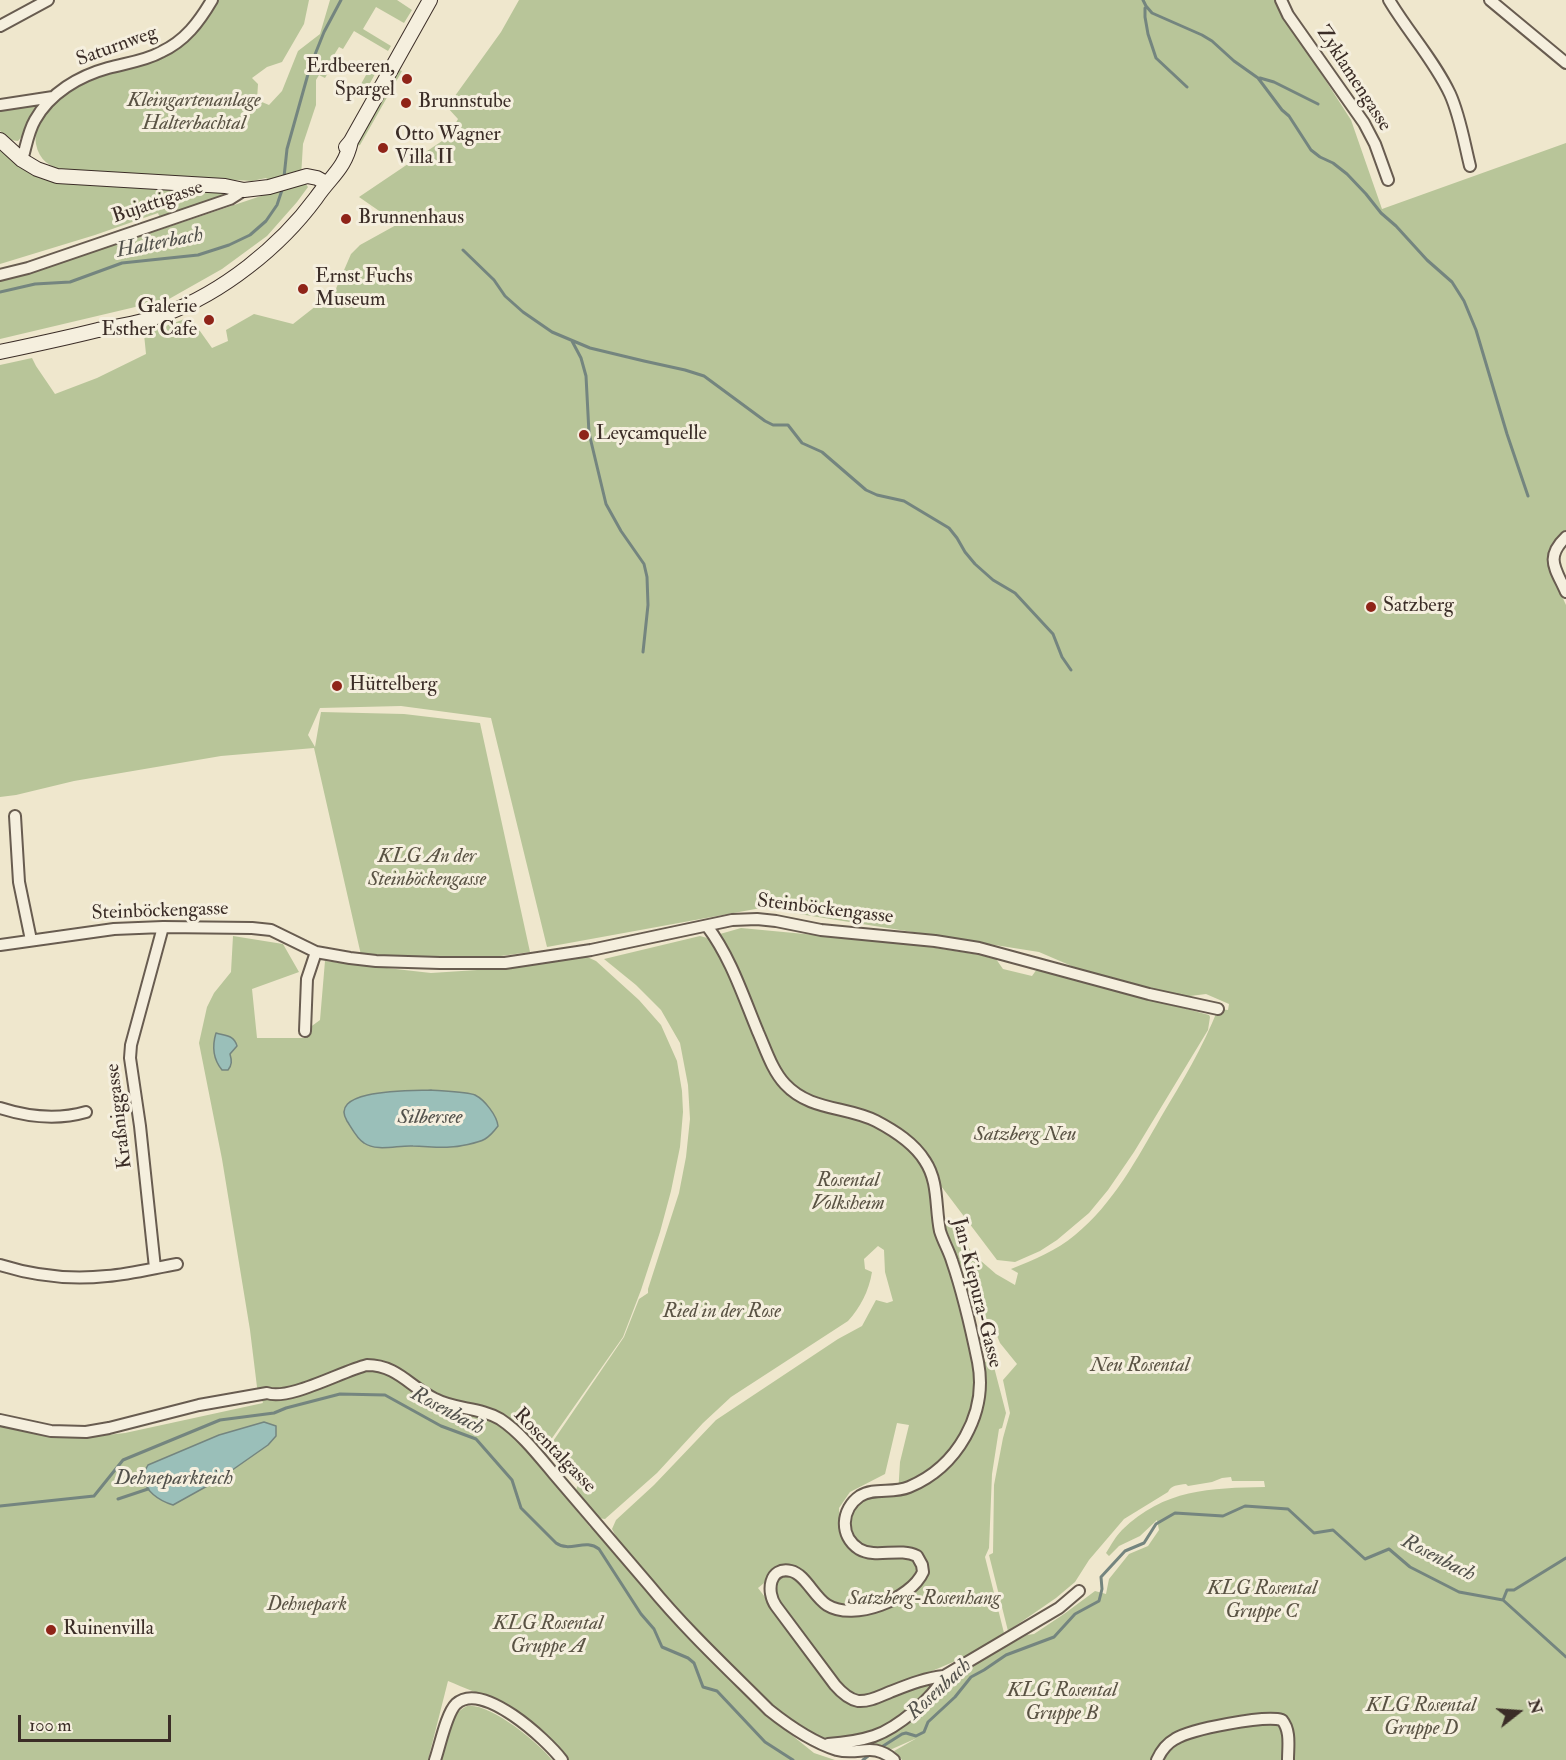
<!DOCTYPE html>
<html>
<head>
<meta charset="utf-8">
<style>
	body { margin:0 }
	#map { position:relative; width:1566px; height:1760px; overflow:hidden; background:#efe7cd; font-family:"IM FELL Double Pica",serif }
	canvas { display:block }
	.north { position:absolute; left:1488px; top:1682px; width:60px; height:60px; -webkit-text-stroke:4px #f5efde; paint-order:stroke; rotate:73deg; font-size:16px; font-weight:700; line-height:24px; text-align:center; color:#3b2d27 }
	.north::after { content:''; display:block; margin:auto; width:21px; height:27px; background:#3b2d27; clip-path:polygon(50% 0,100% 100%,50% 72%,0 100%) }
	.scale { position:absolute; left:18px; top:1715px; width:153px; height:27px; box-sizing:border-box; border:3px solid #3b2d27; border-top:0; padding-left:8px; font-size:18px; line-height:21px; white-space:nowrap; color:#3b2d27; -webkit-text-stroke:4px #f5efde; paint-order:stroke }
</style>
</head>
<body>
<div id="map">
<canvas width="1566" height="1760"></canvas>
<div class="north">N</div>
<div class="scale">100 m</div>
</div>
<script>
const c = document.querySelector('canvas').getContext('2d');
c.lineJoin = 'round';
function fillPath(path, color) { c.fillStyle = color; c.fill(path, 'evenodd'); }
function strokePath(path, color, width, dash) { c.strokeStyle = color; c.lineWidth = width; c.lineCap = dash ? 'butt' : 'round'; c.setLineDash(dash || []); c.stroke(path); }
function label(font, color, halo, rows, align = 'center') {
  c.font = font + ' "IM FELL Double Pica",serif'; c.lineWidth = 6; c.setLineDash([]); c.textBaseline = 'middle'; c.strokeStyle = halo; c.fillStyle = color; for (const [text, x, y, turn = 0] of rows) {
    c.save(); c.translate(x, y); c.rotate((+turn || 0) * Math.PI / 180); c.textAlign = isNaN(turn) ? turn : align; if (halo) c.strokeText(text, 0, 0); c.fillText(text, 0, 0); c.restore();
  }
}
fillPath(new Path2D(`
	M218,0H309L304,24L282,62L267,67L252,78L258,84L257,100L269,105L282,91L298,51L320,34L330,0H397L412,10L404,23L376,7L363,29L391,46L388,51L354,31L343,49L339,47L329,63L332,66L325,78L319,75L316,80V105L303,144L301,177L308,187L297,202L267,236L222,269L169,299L0,339V280L28,274L267,194L269,181L266,178L252,181L65,170C50,168 39,160 36,144C32,118 60,95 80,83C91,77 104,74 115,70C135,64 154,57 173,51C193,37 206,21 218,0Z
	M519,0H1274L1351,120L1382,209L1566,143V530C1561,534 1555,539 1552,544C1542,563 1559,588 1566,605V1760H902L894,1751L917,1738L892,1749L879,1746L868,1745L866,1742L891,1734L933,1703L962,1673L991,1655L1027,1635L1034,1634L1064,1614L1095,1591L1106,1594L1109,1579L1129,1554L1148,1546L1159,1530L1157,1520L1140,1536L1119,1546L1109,1556L1106,1553C1111,1545 1116,1536 1122,1530C1164,1489 1210,1488 1265,1487L1264,1481H1232L1231,1477L1222,1478L1212,1482L1188,1486L1186,1484C1178,1485 1171,1485 1168,1492L1124,1519L1089,1560L1075,1582L1056,1598L1008,1631L989,1555L993,1553L994,1485L1003,1438L1010,1413L1003,1380L1017,1364L1000,1343L992,1324L984,1322L943,1222L951,1220L973,1254L996,1274L1015,1285L1018,1273L1011,1269C1034,1260 1057,1250 1075,1235C1113,1204 1137,1159 1161,1117C1182,1082 1203,1047 1218,1009L1228,1010L1229,1004L1206,994L1182,997L1081,970L1039,952L761,908L547,947L491,718L401,706L320,708L308,735L315,747L321,712L404,714L480,723L530,952L486,958L437,959L361,955L314,748L221,756L74,781L16,795L0,797V365L32,358L36,366L55,394L97,378L146,354L144,334L190,317L212,348L228,341L226,330L254,314L293,324L335,291L351,254L360,245L398,224L359,197L448,137L458,119L447,107L501,32Z
	M376,60L381,63L363,96L357,91L374,61Z
	M397,69L402,71L360,145L356,146Z
	M38,103C35,111 24,135 18,141L10,140L0,131V110L16,108Z
	M0,145L32,171L223,191V197L160,218L158,213L95,235L0,264Z
	M741,928L911,944L980,955L996,959L1003,969L1032,976L1037,969L1209,1015L1210,1017L1208,1030L1134,1152L1108,1190L1089,1213L1057,1240L1040,1251L1015,1262L997,1260L941,1186L920,1145L882,1121L844,1108V1116C863,1120 894,1132 908,1146C915,1153 920,1162 926,1169L971,1353L994,1367L1006,1413L1002,1428L999,1429L992,1474L989,1548L985,1557L1004,1633L972,1654L932,1671L875,1693L860,1696L849,1692L844,1687L778,1598C776,1592 775,1585 780,1579C790,1570 807,1584 817,1589L802,1570L787,1564L758,1588L844,1700L927,1684L931,1688L930,1691L888,1726L869,1734L832,1739L820,1737L782,1715L760,1694L692,1628L620,1544L612,1529L616,1520L654,1485L716,1420L838,1339L862,1326L876,1300L887,1303L893,1301L885,1272L884,1250L878,1246L864,1259L865,1269L872,1272C869,1291 860,1308 848,1321L731,1397L703,1423L657,1473L605,1519L598,1518L575,1494L577,1487L580,1483L574,1478L572,1479L547,1450L624,1337L639,1299L648,1293V1289L679,1193L686,1157L690,1119L688,1085L680,1043L661,1010L636,985L604,959L700,936L711,939L734,961L720,934ZM897,1423L909,1425L900,1462L898,1495C887,1495 876,1495 865,1500C849,1508 846,1533 862,1544C864,1545 867,1546 870,1548L867,1552L840,1535L839,1508L850,1492L885,1474Z
	M233,936L283,944L299,972L252,989L257,1038H305V1031L320,1020L325,961L431,973L508,968L585,956L596,961L639,1000L661,1025L677,1061L682,1091L683,1112L680,1147L671,1191L660,1232L641,1290L623,1337L536,1461L590,1527L600,1533L686,1634L768,1716L814,1753L835,1760H568C560,1750 552,1740 543,1731C516,1707 481,1695 448,1681L428,1760H0V1426L40,1435L80,1438L125,1433L263,1403L257,1387L250,1330L222,1159L199,1043L207,1007L214,993L231,972ZM431,1090L474,1095L491,1110L498,1123L452,1147L414,1146L377,1147L346,1119C334,1088 413,1091 431,1090ZM273,1440L218,1480L173,1505Z
	M467,1706C490,1703 538,1742 552,1760H440C445,1741 447,1715 467,1706Z`), '#b8c599');
const water = new Path2D(`
	M216,1033C226,1036 234,1035 237,1046L230,1054C232,1061 232,1065 228,1070H222C213,1059 212,1046 216,1033Z
	M431,1090C441,1091 468,1092 475,1095C485,1100 497,1116 498,1126C495,1130 490,1136 485,1139C478,1143 458,1147 450,1147C438,1148 425,1146 413,1146C398,1145 377,1152 364,1143C357,1139 351,1127 347,1121C327,1088 415,1091 431,1090Z
	M264,1422L276,1426V1436L268,1445L218,1480L173,1505C160,1501 143,1491 144,1475C144,1471 146,1469 148,1465L219,1435Z`);
fillPath(water, '#9abfb9');
strokePath(water, '#74857f', 1.5);
strokePath(new Path2D(`
	M1143,0L1146,6L1152,13L1202,35L1212,41L1234,61L1258,78L1282,110L1289,116L1311,150L1320,157L1333,163L1347,174L1366,194L1381,213L1396,226L1427,260L1452,282L1464,301L1476,330L1507,434L1528,496
	M1145,8V17L1148,34L1156,58L1187,87
	M1260,78L1274,82L1318,104
	M284,177L287,149L310,67L324,32L341,0
	M463,250L494,280L505,296L523,312L552,332L590,348L644,361L685,370L704,376L765,421L773,425H788L802,443L822,452L866,490L877,495L904,501L949,528L957,538L965,552L975,564L993,580L1015,593L1053,634L1062,657L1071,670
	M0,292L35,284L70,282L122,263L198,255L229,245L250,235L266,221L277,205L283,187
	M572,341L581,358L586,376L589,433L606,504L621,531L644,564L647,577L648,605L643,652
	M118,1499L148,1489
	M0,1506L94,1496L123,1460L220,1420L274,1413L286,1408L340,1394L385,1395L441,1426L476,1439L512,1480L521,1508L556,1543C570,1553 585,1538 599,1549L641,1614L654,1629L662,1647L688,1658L694,1663L703,1687L717,1691L765,1742L793,1760
	M1503,1600L1507,1590H1514L1566,1558
	M880,1748L902,1734L906,1733L916,1736L924,1732L928,1722L955,1697L971,1677L984,1670L1006,1655L1054,1637L1075,1614L1099,1601L1102,1589L1101,1577L1125,1551L1144,1543L1156,1524L1175,1513L1223,1516L1245,1506L1288,1509L1314,1533L1333,1530L1365,1559L1389,1549L1410,1567L1459,1592L1503,1600L1566,1657
	M863,1760L872,1753`), '#74857f', 3);
const street = new Path2D(`
	M1281,0L1288,15L1364,123L1375,144L1388,180
	M1389,0C1408,32 1434,60 1450,94C1460,116 1464,142 1470,166
	M1490,0L1566,63
	M0,26L48,0
	M0,105L53,97
	M22,160C26,147 28,132 35,120C50,93 79,76 108,68C126,63 145,61 161,52C185,41 199,22 212,0
	M0,275L28,268L230,199L244,190
	M1566,537C1544,558 1556,569 1566,592
	M15,816L19,882L31,940
	M707,926C731,958 743,996 758,1032C766,1050 772,1070 785,1084C810,1111 846,1106 876,1121C895,1131 914,1143 925,1161C939,1182 935,1207 940,1231C943,1241 949,1251 952,1261C963,1293 971,1328 978,1362C988,1414 957,1467 909,1487C893,1494 874,1487 860,1496C841,1509 839,1536 859,1549C876,1559 899,1547 917,1556L922,1565L923,1572C911,1599 854,1622 827,1605C814,1597 805,1574 791,1571C769,1566 766,1592 776,1606L835,1685C841,1692 848,1699 858,1701C869,1702 880,1696 890,1692C908,1685 925,1678 944,1676
	M0,945L114,929L163,927L252,928L271,930L316,952L350,958L376,961L440,963H505L591,950L732,920L757,919L776,921L821,930L935,941L979,948L1149,994L1218,1009
	M305,1031L307,979L316,952
	M0,1108C28,1117 58,1120 86,1112
	M0,1265C35,1276 70,1280 107,1276C131,1274 154,1268 177,1264
	M155,1268L140,1126L130,1058L131,1045L163,927
	M0,1420L51,1431L86,1432L109,1428L199,1405L267,1393C289,1401 342,1371 367,1365C397,1365 410,1387 435,1399C455,1410 480,1407 500,1419C521,1433 538,1455 554,1474C586,1511 617,1548 649,1585C686,1630 728,1669 769,1710C789,1726 812,1742 837,1750C860,1756 872,1741 894,1760
	M828,1744C843,1743 859,1741 874,1736C897,1728 934,1698 944,1676L1059,1608L1079,1591
	M435,1760C440,1746 446,1714 456,1704C482,1680 546,1739 562,1760
	M1157,1760C1161,1751 1166,1744 1175,1739C1191,1729 1264,1715 1282,1720C1291,1731 1288,1746 1288,1760`);
const secondary = new Path2D(`
	M0,140L22,160L37,169L57,176L225,186L244,190L269,187L307,176L317,178L326,183
	M346,147L351,141L430,0
	M0,352C33,345 66,338 98,330C121,326 144,322 165,314C222,293 280,247 316,198C331,176 345,169 351,141`);
strokePath(street, '#685c50', 14);
strokePath(secondary, '#3b2d27', 16);
strokePath(street, '#f5efde', 10);
strokePath(secondary, '#f5efde', 14);
for (const [x, y, r, color] of [
	[407,79,6,"#8f2418"],
	[406,103,6,"#8f2418"],
	[383,148,6,"#8f2418"],
	[346,219,6,"#8f2418"],
	[303,289,6,"#8f2418"],
	[209,320,6,"#8f2418"],
	[584,435,6,"#8f2418"],
	[1371,607,6,"#8f2418"],
	[337,686,6,"#8f2418"],
	[51,1630,6,"#8f2418"]
]) { const dot = new Path2D(); dot.arc(x, y, r, 0, 2 * Math.PI); c.fillStyle = color; c.fill(dot); strokePath(dot, '#f5efde', 2); }
label('20px', '#3b2d27', '#f5efde', [
	["Saturnweg",117,47,-20],
	["Zyklamengasse",1353,79,57],
	["Bujattigasse",158,203,-19],
	["Steinböckengasse",825,910,7],
	["Steinböckengasse",160,912,-2],
	["Kraßniggasse",120,1116,-97],
	["Jan-Kiepura-Gasse",976,1293,76],
	["Rosentalgasse",554,1451,46]
]);
label('20px', '#3b2d27', '#f5efde', [
	["Erdbeeren,",395,68,"right"],
	["Spargel",395,91,"right"],
	["Brunnstube",418,103],
	["Otto Wagner",395,136],
	["Villa II",395,159],
	["Brunnenhaus",358,219],
	["Ernst Fuchs",315,278],
	["Museum",315,301],
	["Galerie",197,308,"right"],
	["Esther Cafe",197,331,"right"],
	["Leycamquelle",596,435],
	["Satzberg",1383,607],
	["Hüttelberg",349,686],
	["Ruinenvilla",63,1630]
], 'left');
label('italic 20px', '#5a5344', '#f5efde', [
	["Kleingartenanlage",194,102],
	["Halterbachtal",194,125],
	["KLG An der",427,858],
	["Steinböckengasse",427,881],
	["Satzberg Neu",1025,1136],
	["Rosental",848,1182],
	["Volksheim",848,1205],
	["Ried in der Rose",722,1313],
	["Neu Rosental",1140,1367],
	["KLG Rosental",1262,1590],
	["Gruppe C",1262,1613],
	["Satzberg-Rosenhang",924,1600],
	["Dehnepark",307,1606],
	["KLG Rosental",548,1625],
	["Gruppe A",548,1648],
	["KLG Rosental",1062,1692],
	["Gruppe B",1062,1715],
	["KLG Rosental",1421,1707],
	["Gruppe D",1421,1730]
]);
label('italic 21px', '#53524c', '#f5efde', [
	["Halterbach",160,244,-11],
	["Silbersee",430,1118],
	["Rosenbach",447,1412,28],
	["Dehneparkteich",174,1479],
	["Rosenbach",1438,1559,27],
	["Rosenbach",940,1690,-43]
]);
</script>
</body>
</html>
